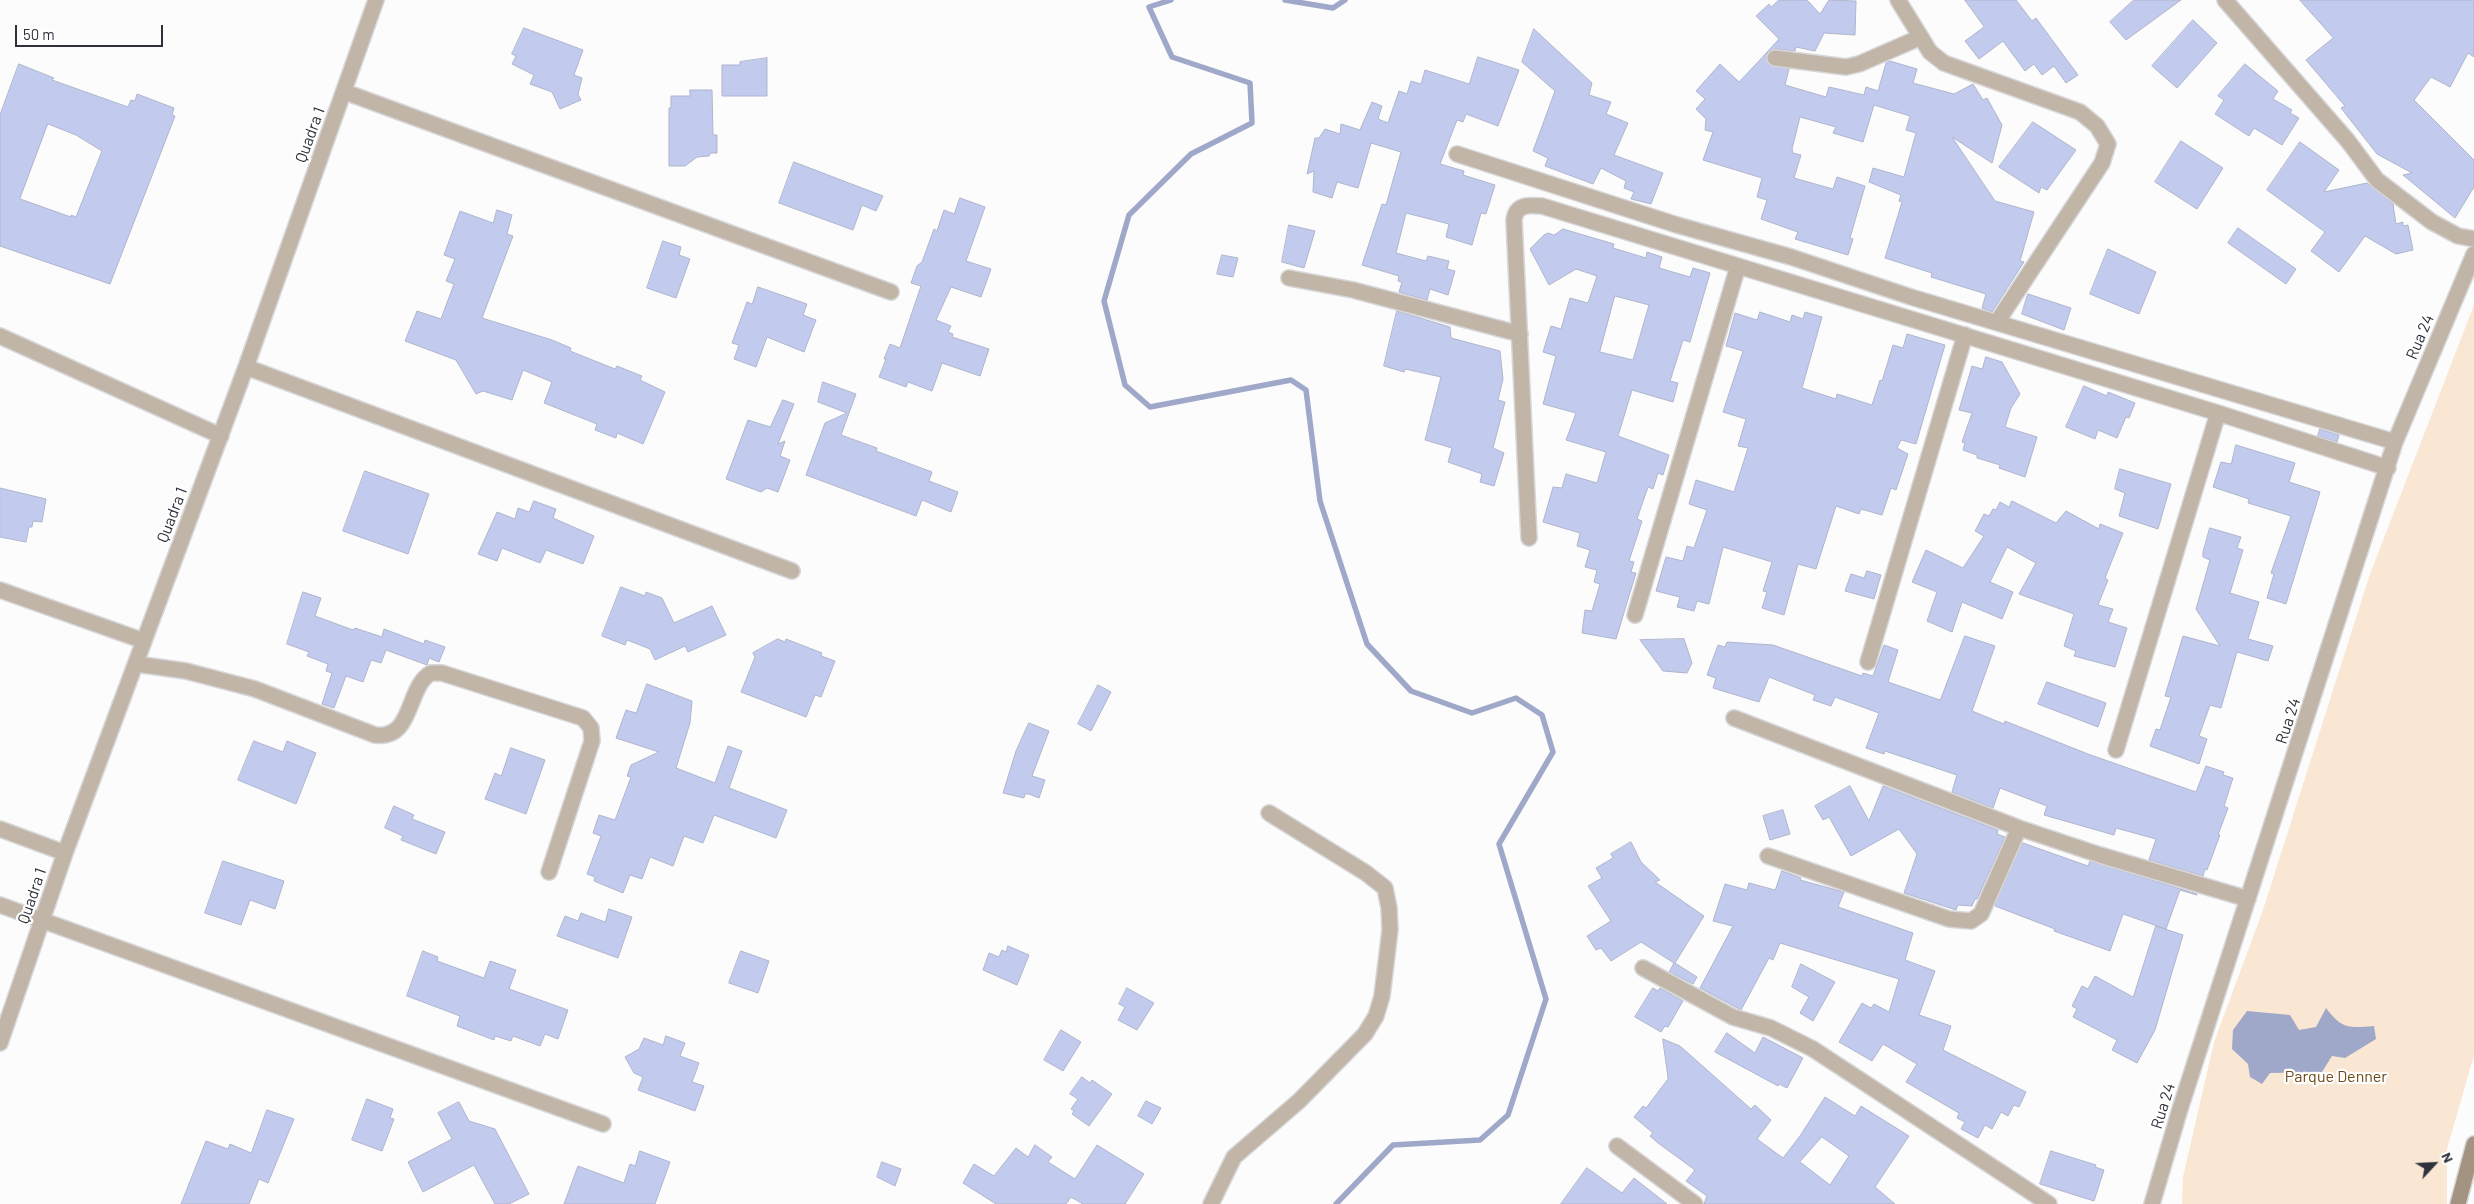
<!DOCTYPE html>
<html>
<head>
<meta charset="utf-8">
<style>
	body { margin:0 }
	#map { position:relative; width:2474px; height:1204px; overflow:hidden; background:#fcfcfc; font-family:Barlow,sans-serif }
	canvas { display:block }
	.north { position:absolute; left:2409px; top:1139px; width:50px; height:50px; -webkit-text-stroke:4px #fff; paint-order:stroke; rotate:65deg; font-size:14px; font-weight:700; line-height:20px; text-align:center; color:#2f313b }
	.north::after { content:''; display:block; margin:auto; width:18px; height:22px; background:#2f313b; clip-path:polygon(50% 0,100% 100%,50% 72%,0 100%) }
	.scale { position:absolute; left:15px; top:25px; width:148px; height:22px; box-sizing:border-box; border:2px solid #2f313b; border-top:0; padding-left:6px; font-size:15px; line-height:18px; white-space:nowrap; color:#2f313b; -webkit-text-stroke:4px #fff; paint-order:stroke }
</style>
</head>
<body>
<div id="map">
<canvas width="2474" height="1204"></canvas>
<div class="north">N</div>
<div class="scale">50 m</div>
</div>
<script>
const c = document.querySelector('canvas').getContext('2d');
c.lineJoin = 'round';
function fillPath(path, color) { c.fillStyle = color; c.fill(path, 'evenodd'); }
function strokePath(path, color, width, dash) { c.strokeStyle = color; c.lineWidth = width; c.lineCap = dash ? 'butt' : 'round'; c.setLineDash(dash || []); c.stroke(path); }
function label(font, color, halo, rows, align = 'center') {
  c.font = font + ' Barlow,sans-serif'; c.lineWidth = 4.5; c.setLineDash([]); c.textBaseline = 'middle'; c.strokeStyle = halo; c.fillStyle = color; for (const [text, x, y, turn = 0] of rows) {
    c.save(); c.translate(x, y); c.rotate((+turn || 0) * Math.PI / 180); c.textAlign = isNaN(turn) ? turn : align; if (halo) c.strokeText(text, 0, 0); c.fillText(text, 0, 0); c.restore();
  }
}
fillPath(new Path2D(`
	M2474,305V1055L2447,1149V1204H2182L2183,1177L2214,1042L2262,913L2370,574Z`), '#f9e7d4');
fillPath(new Path2D(`
	M2326,1008C2342,1029 2348,1028 2374,1026L2376,1039L2345,1058L2332,1056L2322,1072L2270,1073L2262,1084L2250,1077L2248,1064L2232,1049L2233,1030L2247,1011L2290,1015L2299,1030L2316,1027Z`), '#9fa8c9');
strokePath(new Path2D(`
	M1171,0L1149,7L1172,57L1250,83L1252,123L1191,154L1129,215L1104,301L1125,385L1150,407L1291,380L1306,390L1320,501L1367,644L1411,691L1472,713L1516,698L1542,715L1553,752L1499,844L1546,999L1508,1115L1480,1140L1393,1145L1336,1204
	M1285,0L1333,8L1345,0`), '#9fa8c9', 5.5);
const building = new Path2D(`
	M1779,0H1807L1820,14L1829,0L1856,1L1855,35L1824,33L1815,51L1796,47L1795,51L1776,49L1768,52L1766,57L1769,65L1789,69L1785,85L1826,97L1829,87L1864,95L1866,87L1878,91L1886,63L1890,61L1917,69L1913,83L1954,94L1973,84L1983,100L1987,98L2002,125L1992,163L1952,137L1995,201L2034,212L2020,261L2024,262L1992,312L1982,308L1986,294L1931,277L1932,273L1885,258L1902,202L1899,201L1901,195L1869,182L1873,168L1904,177L1916,133L1906,130L1910,116L1874,105L1863,142L1833,133L1836,127L1800,117L1792,149L1793,153L1801,155L1794,178L1833,189L1837,177L1865,186L1850,238L1853,239L1848,255L1795,239L1798,232L1761,219L1767,200L1757,197L1762,178L1703,160L1713,132L1705,130L1706,119L1696,109L1705,99L1696,91L1720,64L1739,82L1758,62L1779,39L1756,16L1769,4L1771,7Z
	M1965,0H2016L2032,21L2036,18L2078,75L2066,83L2054,66L2042,75L2034,64L2025,71L2003,41L1979,59L1965,41L1984,27Z
	M2134,0H2181L2126,40L2110,22Z
	M2300,0H2474V57L2468,53L2450,87L2431,77L2414,100L2474,160V187L2455,218L2403,175L2412,173L2377,154L2341,108L2345,106L2306,60L2333,38Z
	M2193,20L2217,43L2177,88L2152,66Z
	M524,28L583,50L574,75L582,78L578,94L581,100L560,109L552,92L530,84L534,75L512,64L516,56L512,54Z
	M1534,29L1592,83L1589,95L1611,102L1606,114L1628,123L1614,155L1663,173L1651,204L1631,199L1634,192L1624,188L1626,181L1601,168L1593,184L1545,166L1548,158L1533,151L1555,91L1522,62Z
	M1478,57L1519,70L1498,126L1466,114L1463,122L1457,120L1440,164L1464,171L1463,175L1495,185L1486,214L1481,213L1472,245L1446,237L1449,224L1406,213L1396,253L1426,261L1428,256L1449,261L1447,269L1455,271L1448,295L1430,289L1427,300L1402,293L1399,292L1402,282L1398,281L1399,276L1362,265L1382,204L1386,205L1401,152L1371,143L1358,188L1337,182L1332,198L1313,192L1314,171L1307,174L1315,138H1319L1325,129L1340,134L1341,124L1360,130L1372,102L1382,106L1378,119L1388,123L1399,91L1407,94L1411,81L1421,84L1425,70L1469,84Z
	M767,58V96H722V65H740V62Z
	M19,64L54,78L52,80L128,107L131,100L135,101L137,94L174,108L172,115L175,116L110,284L0,246V115ZM48,124L76,135L102,151L76,217L71,215V217L20,199Z
	M2245,64L2278,91L2273,99L2292,110L2290,113L2299,118L2282,145L2254,128L2249,136L2215,114L2224,100L2218,96Z
	M690,90H712L713,135H717V153H711L709,156L697,157L685,166H669V108H671V96H690Z
	M2033,122L2076,150L2047,190L2041,187L2039,193L1999,167Z
	M2181,141L2223,168L2197,209L2155,182Z
	M2300,142L2339,170L2324,192L2367,183L2393,204L2396,224L2403,222V226L2408,225L2413,250L2396,254L2365,236L2339,272L2311,251L2325,232L2267,190Z
	M794,162L883,196L876,211L862,205L853,230L779,203Z
	M960,198L985,207L966,261L991,269L981,297L951,287L936,320L951,326L948,332L953,334L952,337L989,349L980,376L942,363L932,391L908,382L906,387L879,377L886,359H884L890,344L900,348L921,286L911,283L917,266L922,262L934,229L937,231L944,210L954,214Z
	M497,210L512,215L507,234L513,236L482,318L552,340L571,348L570,351L615,369L617,366L642,376L640,380L665,392L643,444L617,433L616,438L595,430L597,424L544,403L552,382L523,370L512,400L483,391L476,394L456,360L405,341L417,311L441,319L454,284L446,281L455,259L444,255L460,211L493,223Z
	M1289,225L1315,231L1304,268L1282,262Z
	M2238,228L2296,269L2286,284L2228,243Z
	M1563,229L1614,244L1613,248L1646,258L1647,252L1662,257L1659,268L1690,277L1693,268L1710,273L1690,342L1683,340L1670,381L1678,383L1673,402L1632,390L1618,436L1669,455L1663,475L1658,473L1653,489L1648,487L1637,519L1642,521L1629,561L1634,562L1631,572L1636,573L1616,639L1582,633L1585,610L1592,611L1600,584L1594,582L1597,570L1585,567L1590,550L1577,546L1580,533L1543,522L1553,487L1562,488L1566,474L1597,483L1606,452L1566,440L1576,413L1543,404L1556,356L1543,352L1551,326L1561,329L1570,298L1588,303L1597,276L1576,269L1549,285L1530,249L1544,235L1548,233L1554,235ZM1615,296L1649,305L1633,360L1600,352Z
	M663,241L681,247L679,255L690,259L676,298L647,288Z
	M2108,249L2156,272L2139,314L2090,294Z
	M1222,255L1238,258L1233,277L1217,274Z
	M758,287L807,304L803,315L816,320L804,352L767,337L756,367L734,359L739,345L732,343L747,302L752,304Z
	M2028,294L2071,308L2064,330L2022,314Z
	M1397,311L1450,327L1451,338L1500,351L1503,379L1498,400L1505,402L1493,448L1504,453L1494,486L1480,482L1482,474L1448,462L1452,448L1425,440L1441,377L1405,369L1404,372L1384,366Z
	M1760,312L1790,322L1792,315L1803,319L1805,312L1822,317L1802,388L1836,399L1837,394L1872,405L1880,380L1882,381L1883,378L1893,345L1903,348L1907,334L1945,345L1916,444L1901,440L1897,448L1908,454L1896,490L1891,488L1882,515L1861,509L1859,514L1836,506L1816,569L1798,564L1784,615L1762,608L1767,592L1763,591L1772,562L1723,547L1709,604L1697,601L1694,611L1677,607L1680,597L1656,591L1666,557L1683,561L1687,546L1694,548L1707,510L1689,504L1696,480L1734,492L1748,448L1738,446L1746,419L1723,412L1743,351L1726,346L1735,313L1757,320Z
	M1986,357L2002,362L2020,394L2011,408L2005,427L2037,437L2025,477L1999,468L2000,465L1977,458V455L1963,450L1965,443L1962,442L1972,413L1959,410L1972,366L1982,369Z
	M823,382L856,394L841,435L877,448L876,451L932,472L929,481L958,492L951,512L922,500L916,516L806,475L825,423L847,413L818,402Z
	M2084,386L2107,396L2108,392L2135,403L2129,418L2126,417L2117,438L2098,430L2095,439L2066,427Z
	M783,400L794,404L778,444L785,441L780,456L790,460L778,492L767,488L761,492L726,479L748,420L770,427Z
	M2320,429L2339,435L2337,442L2318,436Z
	M2236,445L2295,463L2289,482L2320,492L2286,604L2267,598L2274,574L2271,573L2291,516L2248,503L2249,499L2213,487L2221,462L2231,464Z
	M2120,469L2171,484L2158,529L2119,516L2125,493L2115,489Z
	M365,471L429,494L408,554L343,531Z
	M0,488L46,499L42,522L33,521L32,527H29L26,542L0,537Z
	M534,501L556,509L553,518L594,536L583,564L546,550L540,563L502,548L497,561L478,554L497,512L515,519L518,508L529,512Z
	M2012,501L2056,523L2066,511L2099,529L2100,524L2123,533L2105,578L2108,580L2098,605L2113,609L2108,622L2127,628L2115,667L2074,656L2076,651L2064,646L2074,614L2019,594L2036,563L2007,547L1990,582L2013,592L2002,619L1962,602L1952,632L1927,621L1937,592L1912,582L1926,550L1963,568L1984,536L1975,531L1984,514L1989,516L1993,509L1996,510L2000,502L2009,507Z
	M2210,528L2241,537L2237,548L2243,550L2230,593L2259,602L2248,639L2273,646L2268,661L2237,652L2221,708L2210,705L2199,736L2207,739L2199,764L2150,746L2156,729L2160,730L2171,697L2165,696L2183,636L2220,646L2196,609L2210,560L2203,557V552Z
	M1867,571L1881,575L1874,599L1845,591L1851,574L1864,578Z
	M621,587L645,596L646,592L662,598L674,623L712,606L726,635L688,652L685,646L655,660L650,649L627,640L625,645L602,636Z
	M303,592L321,598L315,616L353,630L355,628L382,637L384,629L424,644L425,640L445,647L439,662L429,658L427,665L386,650L381,663L371,660L363,682L346,676L334,708L322,704L332,673L326,671L328,664L307,656L309,652L287,644Z
	M1965,636L1995,646L1972,711L2004,724L2005,721L2088,754L2196,792L2206,766L2224,772L2223,775L2233,778L2224,806L2228,808L2218,835H2220L2207,870L2205,869L2203,876L2149,860L2156,839L2116,828L2114,835L2044,815L2047,806L2000,788L1993,808L1952,792L1957,775L1885,751L1884,754L1866,748L1879,713L1835,697L1831,706L1813,700L1815,695L1769,677L1759,702L1713,688L1716,678L1707,675L1718,645L1725,647L1727,642L1773,645L1862,676L1863,673L1873,676L1884,645L1898,650L1888,682L1940,700Z
	M778,639L785,642L786,639L822,653L821,656L835,661L821,697L815,695L806,717L741,692L755,657L753,653Z
	M1684,639L1692,663L1687,673L1663,671L1640,640Z
	M2047,682L2106,703L2098,727L2038,704Z
	M647,684L692,701L690,723L676,768L715,783L728,746L742,751L729,788L787,810L776,838L714,815L703,843L684,836L673,866L650,857L642,879L630,875L623,893L594,881L595,877L587,874L601,836L593,833L599,815L615,820L631,777L627,776L631,765L659,752L616,738L626,710L636,713Z
	M1098,685L1111,692L1091,731L1078,724Z
	M1029,723L1049,731L1032,776L1045,780L1039,798L1029,794H1025L1024,798L1003,793L1016,751Z
	M254,741L283,752L287,741L316,753L296,804L238,780Z
	M511,748L545,760L526,814L485,799L495,773L501,776Z
	M1850,786L1869,821L1883,786L1998,830L1997,834L2005,837L1977,899H1975L1972,906L1958,905L1956,910L1904,893L1917,854L1899,829L1851,856L1829,817L1823,820L1815,806Z
	M394,806L414,815L412,819L445,832L436,854L401,840L403,836L385,828Z
	M1783,810L1790,834L1770,840L1763,816Z
	M1631,842L1641,862L1660,880L1655,882L1704,916L1675,963L1697,977L1693,984L1669,972L1674,963L1641,942L1611,961L1601,948L1596,950L1587,936L1611,921L1588,886L1602,878L1596,868L1613,858L1611,854Z
	M2023,843L2088,866L2090,861L2197,894V895L2180,890L2166,929L2123,914L2110,951L2054,931L2055,929L1995,906Z
	M223,861L284,881L275,909L250,900L241,925L205,913Z
	M1782,871L1801,878L1800,880L1844,892L1838,907L1913,933L1905,960L1935,971L1919,1015L1951,1026L1943,1050L2026,1092L2019,1107L2014,1105L2008,1116L2001,1112L1992,1129L1985,1125L1978,1138L1961,1129L1965,1122L1957,1118L1959,1113L1906,1082L1917,1064L1883,1044L1872,1061L1839,1042L1862,1003L1871,1008L1874,1004L1889,1012L1899,979L1780,943L1773,960L1769,958L1741,1010L1700,988L1733,926L1713,921L1725,884L1747,890L1749,883L1775,890Z
	M609,909L632,917L618,958L557,936L565,916L578,921L581,913L605,922Z
	M2156,926L2183,935L2155,1030L2137,1063L2112,1050L2117,1040L2073,1017L2077,1009L2072,1006L2082,986L2088,989L2095,976L2133,997Z
	M1008,946L1029,955L1017,985L983,970L989,953L999,957L1002,950L1006,952Z
	M423,951L438,957L437,961L484,978L490,961L516,970L509,989L568,1010L558,1039L545,1034L540,1046L513,1036L511,1041L495,1036L494,1040L457,1026L460,1016L407,996Z
	M741,951L769,961L758,993L729,983Z
	M1801,964L1835,982L1813,1021L1800,1013L1809,997L1792,987Z
	M1127,988L1154,1003L1137,1030L1118,1020L1125,1007L1119,1004Z
	M1653,988L1658,991L1660,988L1683,1001L1668,1027L1665,1026L1661,1032L1635,1017Z
	M1061,1030L1081,1042L1063,1071L1044,1060Z
	M1727,1033L1755,1053L1763,1037L1803,1058L1787,1088L1779,1084L1778,1086L1715,1052Z
	M666,1036L685,1043L680,1056L699,1063L692,1082L704,1086L695,1111L638,1090L643,1077L634,1073L625,1057L639,1049L644,1038L663,1045Z
	M1663,1039L1680,1046L1751,1109L1755,1105L1771,1120L1757,1139L1783,1158L1800,1136L1825,1097L1855,1116L1861,1106L1909,1136L1875,1187L1895,1204H1704L1707,1196L1686,1181L1695,1170L1658,1143L1650,1136L1653,1133L1634,1117L1643,1106L1646,1108L1668,1079ZM1822,1137L1849,1156L1830,1185L1800,1162Z
	M1082,1077L1090,1083L1092,1080L1112,1094L1089,1126L1072,1114L1074,1111L1071,1109L1078,1099L1070,1094Z
	M367,1099L393,1109L390,1118L394,1119L382,1151L352,1140Z
	M1146,1101L1161,1108L1152,1124L1138,1116Z
	M459,1102L469,1121L495,1129L529,1194L509,1204H495L474,1165L423,1192L408,1162L452,1139L438,1113Z
	M267,1110L294,1119L268,1183L259,1179L249,1204H181L206,1141L228,1149L230,1144L251,1153Z
	M1035,1145L1052,1157L1048,1162L1075,1179L1097,1145L1144,1174L1125,1204H1083L1071,1197L1066,1204H996L963,1183L974,1164L994,1176L1016,1148L1028,1157Z
	M640,1151L670,1162L655,1204H564L578,1166L624,1183L630,1164L635,1166Z
	M2051,1151L2096,1165L2095,1167L2104,1170L2094,1201L2040,1184Z
	M882,1162L901,1169L895,1186L877,1177Z
	M1587,1168L1622,1193L1634,1178L1667,1204H1561Z`);
fillPath(building, '#c2cbee');
strokePath(building, '#afb5cd', 1);
const street = new Path2D(`
	M1898,0L1930,52L1944,63L2080,112L2097,126L2108,144L2102,163L1997,322
	M2225,0L2348,141L2377,180L2432,222L2458,236L2474,239
	M1775,58L1846,67L1859,64L1921,37
	M345,92L891,292
	M1457,154L1677,225L1791,257L1911,297L2395,442
	M1289,278L1353,290L1520,334
	M0,336L221,436
	M246,367L792,571
	M1529,538L1514,220C1516,204 1528,205 1542,206L2218,413L2388,468
	M0,590L144,641
	M1635,615L1738,266
	M1868,662L1965,335
	M136,664L186,671L255,689L375,735C414,740 406,687 431,673H442L583,718L591,728L592,741L549,872
	M1734,718L2019,828L2100,855L2248,899
	M2116,750L2218,413
	M0,829L65,853
	M1768,856L1949,919L1971,921L1981,914L2019,828
	M0,905L603,1124
	M1643,968L1733,1017L1771,1028L1813,1049L2049,1204
	M0,1043L65,853L246,367L376,0
	M1617,1146L1695,1204
	M1211,1204L1234,1157L1299,1101L1365,1034L1376,1016L1382,996L1390,930L1389,908L1385,888L1366,873L1269,813
	M2152,1204L2180,1109L2395,442L2474,254`);
const secondary = new Path2D(`
	M2458,1204L2474,1144`);
strokePath(street, '#d7d7d9', 18);
strokePath(secondary, '#d7d7d9', 18);
strokePath(street, '#c1b5a8', 15);
strokePath(secondary, '#a39380', 15);
label('16px', '#2f313b', '#fff', [
	["Quadra 1",310,135,-70],
	["Rua 24",2420,337,-67],
	["Quadra 1",172,515,-69],
	["Rua 24",2288,721,-72],
	["Quadra 1",32,896,-71],
	["Rua 24",2163,1106,-73]
]);
label('16px', '#6e4a19', '#fff', [
	["Parque Denner",2336,1077]
]);
</script>
</body>
</html>
